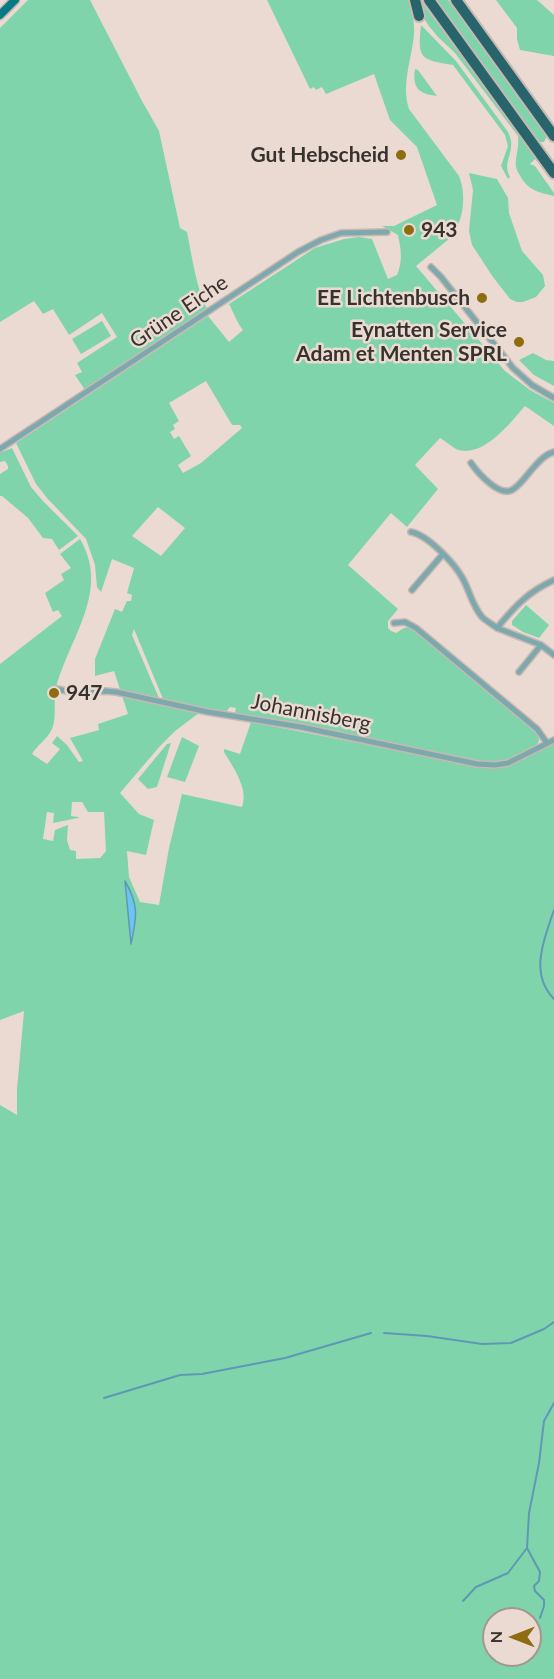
<!DOCTYPE html>
<html>
<head>
<meta charset="utf-8">
<style>
	body { margin:0 }
	#map { position:relative; width:554px; height:1679px; overflow:hidden; background:#ebdad2; font-family:Lato,sans-serif }
	canvas { display:block }
	.north { position:absolute; left:482px; top:1607px; width:60px; height:60px; box-sizing:border-box; background:#ebdad2; border:2px solid #a39791; border-radius:50%; rotate:270deg; font-size:16px; font-weight:700; line-height:24px; text-align:center; color:#38322f }
	.north::after { content:''; display:block; margin:auto; width:21px; height:27px; background:#8d6d0f; clip-path:polygon(50% 0,100% 100%,50% 72%,0 100%) }
</style>
</head>
<body>
<div id="map">
<canvas width="554" height="1679"></canvas>
<div class="north">N</div>
</div>
<script>
const c = document.querySelector('canvas').getContext('2d');
c.lineJoin = 'round';
function fillPath(path, color) { c.fillStyle = color; c.fill(path, 'evenodd'); }
function strokePath(path, color, width, dash) { c.strokeStyle = color; c.lineWidth = width; c.lineCap = dash ? 'butt' : 'round'; c.setLineDash(dash || []); c.stroke(path); }
function label(font, color, halo, rows, align = 'center') {
  c.font = font + ' Lato,sans-serif'; c.lineWidth = 5; c.setLineDash([]); c.textBaseline = 'middle'; c.strokeStyle = halo; c.fillStyle = color; for (const [text, x, y, turn = 0] of rows) {
    c.save(); c.translate(x, y); c.rotate((+turn || 0) * Math.PI / 180); c.textAlign = isNaN(turn) ? turn : align; if (halo) c.strokeText(text, 0, 0); c.fillText(text, 0, 0); c.restore();
  }
}
fillPath(new Path2D(`
	M28,0H90L141,99L159,131L180,228L187,232C191,251 197,292 207,308L85,390L75,375L82,372L77,363L117,337L102,313L69,335L53,309L43,314L34,301L0,322V28Z
	M267,0H409L410,2C412,13 415,24 414,34C412,59 401,84 409,109L459,176C466,192 465,223 450,235L449,239L416,266L505,371L530,390L554,403V426L525,406C511,422 482,460 456,449C451,446 445,441 440,438L415,465L438,489L407,527L391,513L348,565L398,609L388,621V628L391,631L396,633L404,628L411,627L532,729C535,732 540,735 539,741C537,749 509,760 501,762C496,763 491,763 486,762L235,713L236,708L230,707L226,712L166,702L163,699L134,629L132,635L162,705L199,713L175,731L160,746L120,793L139,814L154,820L146,855L127,851L129,877L140,902L159,905L169,848L182,794L242,807C249,789 233,767 224,752V749L240,754L251,722L487,768C511,766 532,753 554,742V1679H0V1105L17,1115V1089L24,1011L0,1020V664L62,616L58,610L53,612L45,593L64,580L61,574L71,568L60,554L80,539C111,591 69,638 56,688C53,701 57,717 52,729C47,740 38,744 32,754L47,764L60,749L52,743L57,736L67,745L79,762L83,761L70,738L99,730L98,724L128,714L114,671L95,676V659L115,609L122,612L127,601H131L132,595L127,593L134,568L112,559L101,592L97,587L95,565L86,539L47,498L36,484L16,443L208,316L229,342L243,330C237,323 234,313 229,304L315,248L344,239L359,237L372,239L388,279L397,275C403,261 401,249 398,235L382,226H394L437,205L417,147L390,120L374,74L326,94L322,87L316,90L314,87L310,89ZM206,381L232,425H240L242,428L201,463L183,473L178,465L191,456L179,436L174,439L170,432L175,429L173,425L179,421L169,403ZM158,507L185,528L161,556L132,536ZM72,802H82L88,812H104L106,851L100,858L76,859V851L70,850L67,840L68,825L55,830L53,841L43,839L47,812L54,813L53,823L78,818L79,817L71,816ZM494,1619H530V1655H494Z
	M420,0L539,159L537,161L535,159L530,164L535,166L554,193V196C536,192 528,190 519,174C516,169 515,165 516,160C517,151 519,145 518,136L455,53L438,37L429,26L423,17L418,2Z
	M434,0H448L547,136L544,142H537Z
	M496,0H537L554,15V56L520,50L517,39V28Z
	M421,25L456,61L508,132C518,152 501,160 510,177L508,179L501,166L508,146L505,135L453,65C421,60 417,59 421,25Z
	M415,69L418,70L437,96C419,94 412,88 415,69Z
	M469,173L497,179L508,198L509,213L522,251L543,275L545,286L536,297L523,302H517L510,299L493,277L472,245L469,231L473,190Z
	M102,321L111,336L81,354L72,339Z
	M533,353L546,360L554,361V386L534,375L519,360Z
	M12,448L31,487L43,501L78,536L59,550L52,539L43,538L28,518L2,496H0V474L8,469V466L5,461L0,462V453Z
	M526,605L549,625L539,638L523,632L512,625V621Z
	M182,737L199,746L185,782L167,777Z
	M171,743L157,787L148,789L138,779L167,744Z`), '#80d4ac');
const water = new Path2D(`
	M125,881C139,905 137,917 131,944Z`);
fillPath(water, '#6dc4f0');
strokePath(water, '#5d98b6', 1.5);
strokePath(new Path2D(`
	M554,910C544,939 529,974 554,999
	M384,1333L427,1336L482,1344L511,1343L544,1329L554,1322
	M104,1398L180,1375L202,1374L285,1358L371,1333
	M527,1548L540,1572L539,1581L534,1586L535,1591L544,1600V1606L540,1618
	M463,1601L476,1587L508,1573L527,1548L529,1513L539,1463L544,1421L554,1403`), '#5d98b6', 2);
const street = new Path2D(`
	M431,267L441,277L513,368L532,385L554,398
	M0,449L298,252L321,240L341,233L387,232
	M471,463C478,473 499,497 512,490C521,485 528,473 535,466C541,459 546,454 554,452
	M411,532C428,535 455,564 463,579C470,592 472,605 482,617C486,621 492,624 497,628C515,606 528,592 554,580
	M412,590L443,554
	M394,623L405,622L416,628L537,729L547,743
	M497,628L541,645L554,655
	M519,672L541,645
	M57,689L81,694L105,691L116,692L208,712L301,727L477,764L495,765L508,763L554,740`);
const primary = new Path2D(`
	M0,15L15,0`);
const highway = new Path2D(`
	M415,0L419,16
	M429,0L554,173
	M456,0L554,136`);
strokePath(street, '#c7b8b1', 8);
strokePath(primary, '#c7b8b1', 11);
strokePath(highway, '#c7b8b1', 14);
strokePath(street, '#7da9ae', 5);
strokePath(primary, '#077b85', 8);
strokePath(highway, '#27646b', 10);
for (const [x, y, r, color] of [
	[401,155,6,"#8d6d0f"],
	[409,230,6,"#8d6d0f"],
	[482,298,6,"#8d6d0f"],
	[519,342,6,"#8d6d0f"],
	[54,693,6,"#8d6d0f"]
]) { const dot = new Path2D(); dot.arc(x, y, r, 0, 2 * Math.PI); c.fillStyle = color; c.fill(dot); strokePath(dot, '#ebdad2', 2); }
label('bold 21px', '#38322f', '#ebdad2', [
	["Gut Hebscheid",389,155],
	["943",421,230,"left"],
	["EE Lichtenbusch",470,298],
	["Eynatten Service",507,330],
	["Adam et Menten SPRL",507,354],
	["947",66,693,"left"]
], 'right');
label('21px', '#38322f', '#ebdad2', [
	["Grüne Eiche",179,312,-34],
	["Johannisberg",311,713,11]
]);
</script>
</body>
</html>
